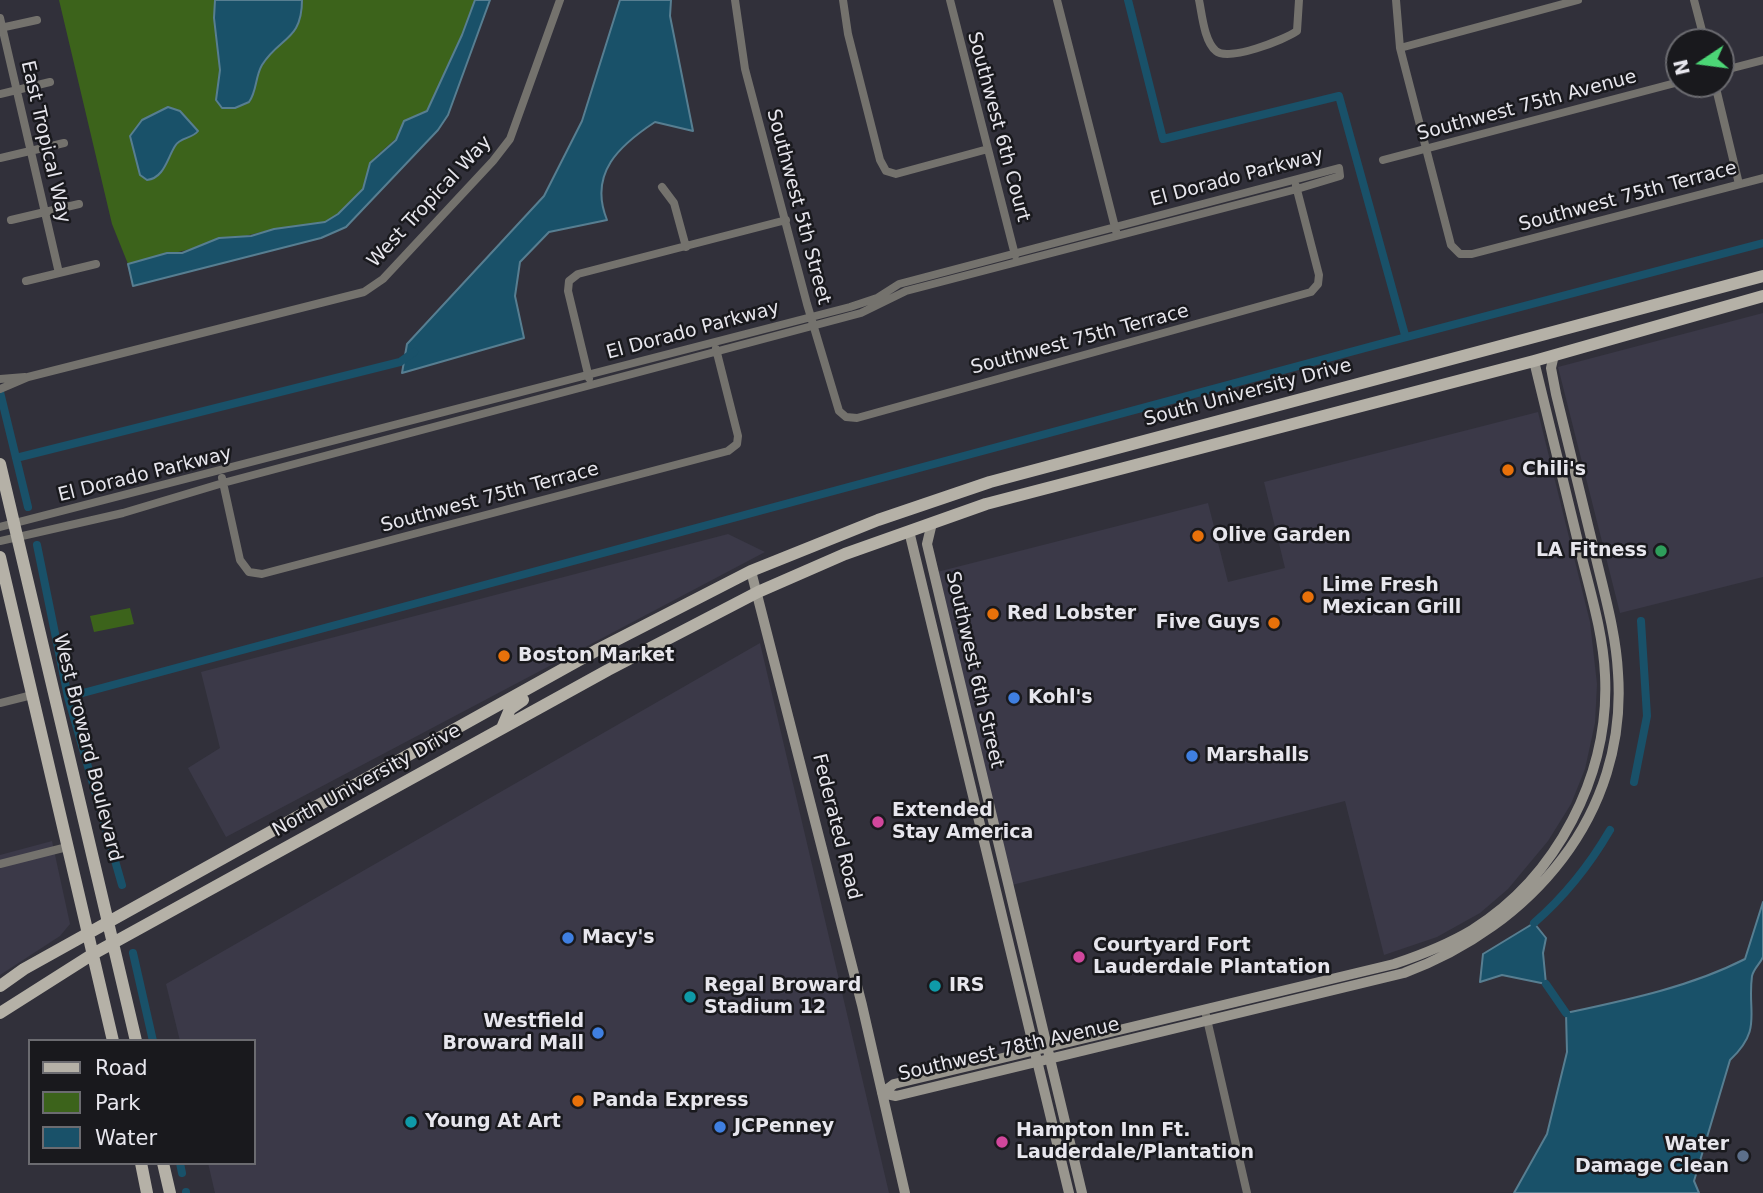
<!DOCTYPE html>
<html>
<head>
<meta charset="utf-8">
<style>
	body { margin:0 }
	#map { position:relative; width:1763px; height:1193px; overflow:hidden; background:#31303a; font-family:"DejaVu Sans",sans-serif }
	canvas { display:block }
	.legend { position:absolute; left:28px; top:1039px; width:228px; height:126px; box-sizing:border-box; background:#19191d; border:2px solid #6b6b70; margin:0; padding:9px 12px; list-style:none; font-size:21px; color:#e7e6ed }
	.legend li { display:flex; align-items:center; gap:14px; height:35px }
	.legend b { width:35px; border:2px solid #6b6b70 }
	.north { position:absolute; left:1665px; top:28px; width:70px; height:70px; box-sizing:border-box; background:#19191d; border:2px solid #6b6b70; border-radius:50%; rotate:257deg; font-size:19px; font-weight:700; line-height:28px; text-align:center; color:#e7e6ed }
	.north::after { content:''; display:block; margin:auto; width:24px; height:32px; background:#4cd676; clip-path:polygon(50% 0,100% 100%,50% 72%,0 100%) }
</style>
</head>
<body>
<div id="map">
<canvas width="1763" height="1193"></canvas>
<ul class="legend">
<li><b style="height:9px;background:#b5b1a7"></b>Road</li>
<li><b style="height:19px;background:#3c631b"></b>Park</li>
<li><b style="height:19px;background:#195169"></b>Water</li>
</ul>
<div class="north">N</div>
</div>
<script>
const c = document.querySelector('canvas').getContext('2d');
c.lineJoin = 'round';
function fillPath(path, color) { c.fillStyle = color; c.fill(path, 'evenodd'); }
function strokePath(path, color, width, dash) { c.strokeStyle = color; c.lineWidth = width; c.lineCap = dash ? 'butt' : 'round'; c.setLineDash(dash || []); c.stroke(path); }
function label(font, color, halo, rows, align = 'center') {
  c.font = font + ' "DejaVu Sans",sans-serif'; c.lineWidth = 5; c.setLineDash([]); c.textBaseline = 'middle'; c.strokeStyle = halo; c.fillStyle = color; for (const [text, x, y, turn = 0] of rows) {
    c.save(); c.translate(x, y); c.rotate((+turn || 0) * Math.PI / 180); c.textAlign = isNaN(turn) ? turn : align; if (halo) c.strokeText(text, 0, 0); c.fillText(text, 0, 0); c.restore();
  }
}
fillPath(new Path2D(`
	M1763,313V577L1620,613L1558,367Z
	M1538,412L1590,622L1597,684L1595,723L1585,769L1571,804L1548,841L1508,889L1480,913L1437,937L1384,955L1345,801L1012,885L933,573L1208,503L1228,582L1285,568L1264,482Z
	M728,534L765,552L226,837L188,768L220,748L201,672Z
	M760,643L889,1193H215L208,1163H254V1041H180L166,984Z
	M52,841L70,924L60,936L0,975V855Z`), '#3b3948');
fillPath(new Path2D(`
	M59,0H475L462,35L427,111L374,158L363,189L338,214L325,222L274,229L128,264L112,224Z
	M130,608L134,624L94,632L90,616Z`), '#3c631b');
const water = new Path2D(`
	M215,0H302C302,41 279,37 262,65C255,77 257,91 249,102L235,108H222L216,100L220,70L214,18Z
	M475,0H490L448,115L438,130L346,227L321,238L133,286L128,264L167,253H182L219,238L251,236L274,229L325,222L338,214L363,189L370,163L396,140L404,121L427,111L462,35Z
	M620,0H671L670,16L693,131L655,122C620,145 588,173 607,220L549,232L520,262L515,296L524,338L402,373L407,344L544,196L582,121Z
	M168,107L180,111L198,131C192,139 180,137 175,146C167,159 164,178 147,180L140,175L130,136L142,120Z
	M1763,902C1763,918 1763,942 1763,957C1760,964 1754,968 1752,976C1747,1013 1763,1029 1730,1060L1694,1181L1699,1193H1514L1547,1134L1567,1052L1566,1013C1627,1000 1690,987 1745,959Z
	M1534,923L1546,938L1543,953L1546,984L1502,975L1480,982L1483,954Z`);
fillPath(water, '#195169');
strokePath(water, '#577e91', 2);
strokePath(new Path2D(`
	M1128,0L1163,139L1339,96L1405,335
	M0,392L28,507
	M16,458L400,362L414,352
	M37,545L68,697L122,885
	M68,697C634,547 1197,390 1763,243
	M1634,782L1647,716L1641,621
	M1534,923C1565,896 1589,866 1610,830
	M133,953L153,1041
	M1546,984L1566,1013
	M180,1163L182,1173
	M186,1192V1193`), '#195169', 8);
strokePath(new Path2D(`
	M735,0L745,69L807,304L839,411L846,417L857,418L1311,292L1318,284L1319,275L1296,186
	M843,0L848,34L880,160L886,171L896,174L988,149
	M950,0L1015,255
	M1057,0L1116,231
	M1199,0C1202,14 1204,41 1216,51C1228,62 1284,40 1297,31L1299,0
	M1396,0L1400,48L1451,245L1460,254H1472L1763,178
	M1694,0L1705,42
	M0,18L59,273
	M0,28L37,20
	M1400,48L1578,0
	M1721,71L1763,60
	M1715,84L1739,184
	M0,94L50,82
	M0,158L64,143
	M1383,160L1679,82
	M662,187L674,203L686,247
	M11,220L79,204
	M26,281L96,264
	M589,378L568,291L569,281L578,274L786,220
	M0,379L25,377
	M0,389L28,377L364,292L383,279L493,161L510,139L560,0
	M222,478L240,560L249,572L262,574L728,451L737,444L738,436L716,349
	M0,527L850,307L877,298L899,284L1339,168L1340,176L1297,189L906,291L861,313L223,483L123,513L0,541
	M0,703L32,695
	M0,864L67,847
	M1206,1015L1247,1193`), '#74726d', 8);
strokePath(new Path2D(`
	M932,523L927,544L1082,1193
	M909,531L1069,1193
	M751,571L862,1005L905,1193
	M882,1093L896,1096L1404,973C1531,926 1628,815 1618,673C1616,634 1605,596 1596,558C1583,503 1569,449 1556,394L1551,368L1554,355
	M882,1093L894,1084L1394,964C1421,955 1447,945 1472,930C1557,877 1610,775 1605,675C1603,631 1589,588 1579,546C1564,484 1549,422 1534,361`), '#99968e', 10);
strokePath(new Path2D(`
	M0,464L136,1041
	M0,557L113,1041
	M502,728L510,709L523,700
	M0,986L24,969L599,649L751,571L878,520L990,482L1763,276
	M0,1013L93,954L608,670L758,592L845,554L986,504L1534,361L1763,296
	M141,1163L147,1193
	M163,1163L170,1193`), '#b5b1a7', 12);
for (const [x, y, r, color] of [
	[1508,470,7,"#e8710a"],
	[1198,536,7,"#e8710a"],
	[1661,551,7,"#2e9e5b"],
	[1308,597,7,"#e8710a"],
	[993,614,7,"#e8710a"],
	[1274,623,7,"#e8710a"],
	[504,656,7,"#e8710a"],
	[1014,698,7,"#3f7fe0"],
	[1192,756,7,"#3f7fe0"],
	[878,822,7,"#d1479c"],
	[568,938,7,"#3f7fe0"],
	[1079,957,7,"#d1479c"],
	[935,986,7,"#0f9aa8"],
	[690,997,7,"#0f9aa8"],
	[598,1033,7,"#3f7fe0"],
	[578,1101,7,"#e8710a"],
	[411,1122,7,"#0f9aa8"],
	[720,1127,7,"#3f7fe0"],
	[1002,1142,7,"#d1479c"],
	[1743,1156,7,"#5c6f8a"]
]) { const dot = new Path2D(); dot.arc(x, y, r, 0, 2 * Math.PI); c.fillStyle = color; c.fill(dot); strokePath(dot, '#19191d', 2.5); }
label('19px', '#e7e6ed', '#19191d', [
	["Southwest 75th Avenue",1527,106,-15],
	["Southwest 6th Court",998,127,75],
	["East Tropical Way",45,142,77],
	["El Dorado Parkway",1237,178,-15],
	["Southwest 75th Terrace",1628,197,-15],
	["West Tropical Way",430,202,-47],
	["Southwest 5th Street",798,207,75],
	["El Dorado Parkway",693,331,-15],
	["Southwest 75th Terrace",1080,340,-15],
	["South University Drive",1248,393,-15],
	["El Dorado Parkway",145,475,-14],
	["Southwest 75th Terrace",490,498,-15],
	["Southwest 6th Street",974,670,77],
	["West Broward Boulevard",87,748,76],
	["North University Drive",367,781,-29],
	["Federated Road",836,827,76],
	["Southwest 78th Avenue",1009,1050,-13]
]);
label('bold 19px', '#e7e6ed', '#19191d', [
	["Chili's",1522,470],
	["Olive Garden",1212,536],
	["LA Fitness",1647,551,"right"],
	["Lime Fresh",1322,586],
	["Mexican Grill",1322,608],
	["Red Lobster",1007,614],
	["Five Guys",1260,623,"right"],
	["Boston Market",518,656],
	["Kohl's",1028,698],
	["Marshalls",1206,756],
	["Extended",892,811],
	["Stay America",892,833],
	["Macy's",582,938],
	["Courtyard Fort",1093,946],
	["Lauderdale Plantation",1093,968],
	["Regal Broward",704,986],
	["Stadium 12",704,1008],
	["IRS",949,986],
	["Westfield",584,1022,"right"],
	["Broward Mall",584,1044,"right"],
	["Panda Express",592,1101],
	["Young At Art",425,1122],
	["JCPenney",734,1127],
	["Hampton Inn Ft.",1016,1131],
	["Lauderdale/Plantation",1016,1153],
	["Water",1729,1145,"right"],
	["Damage Clean",1729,1167,"right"]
], 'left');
</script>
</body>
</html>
